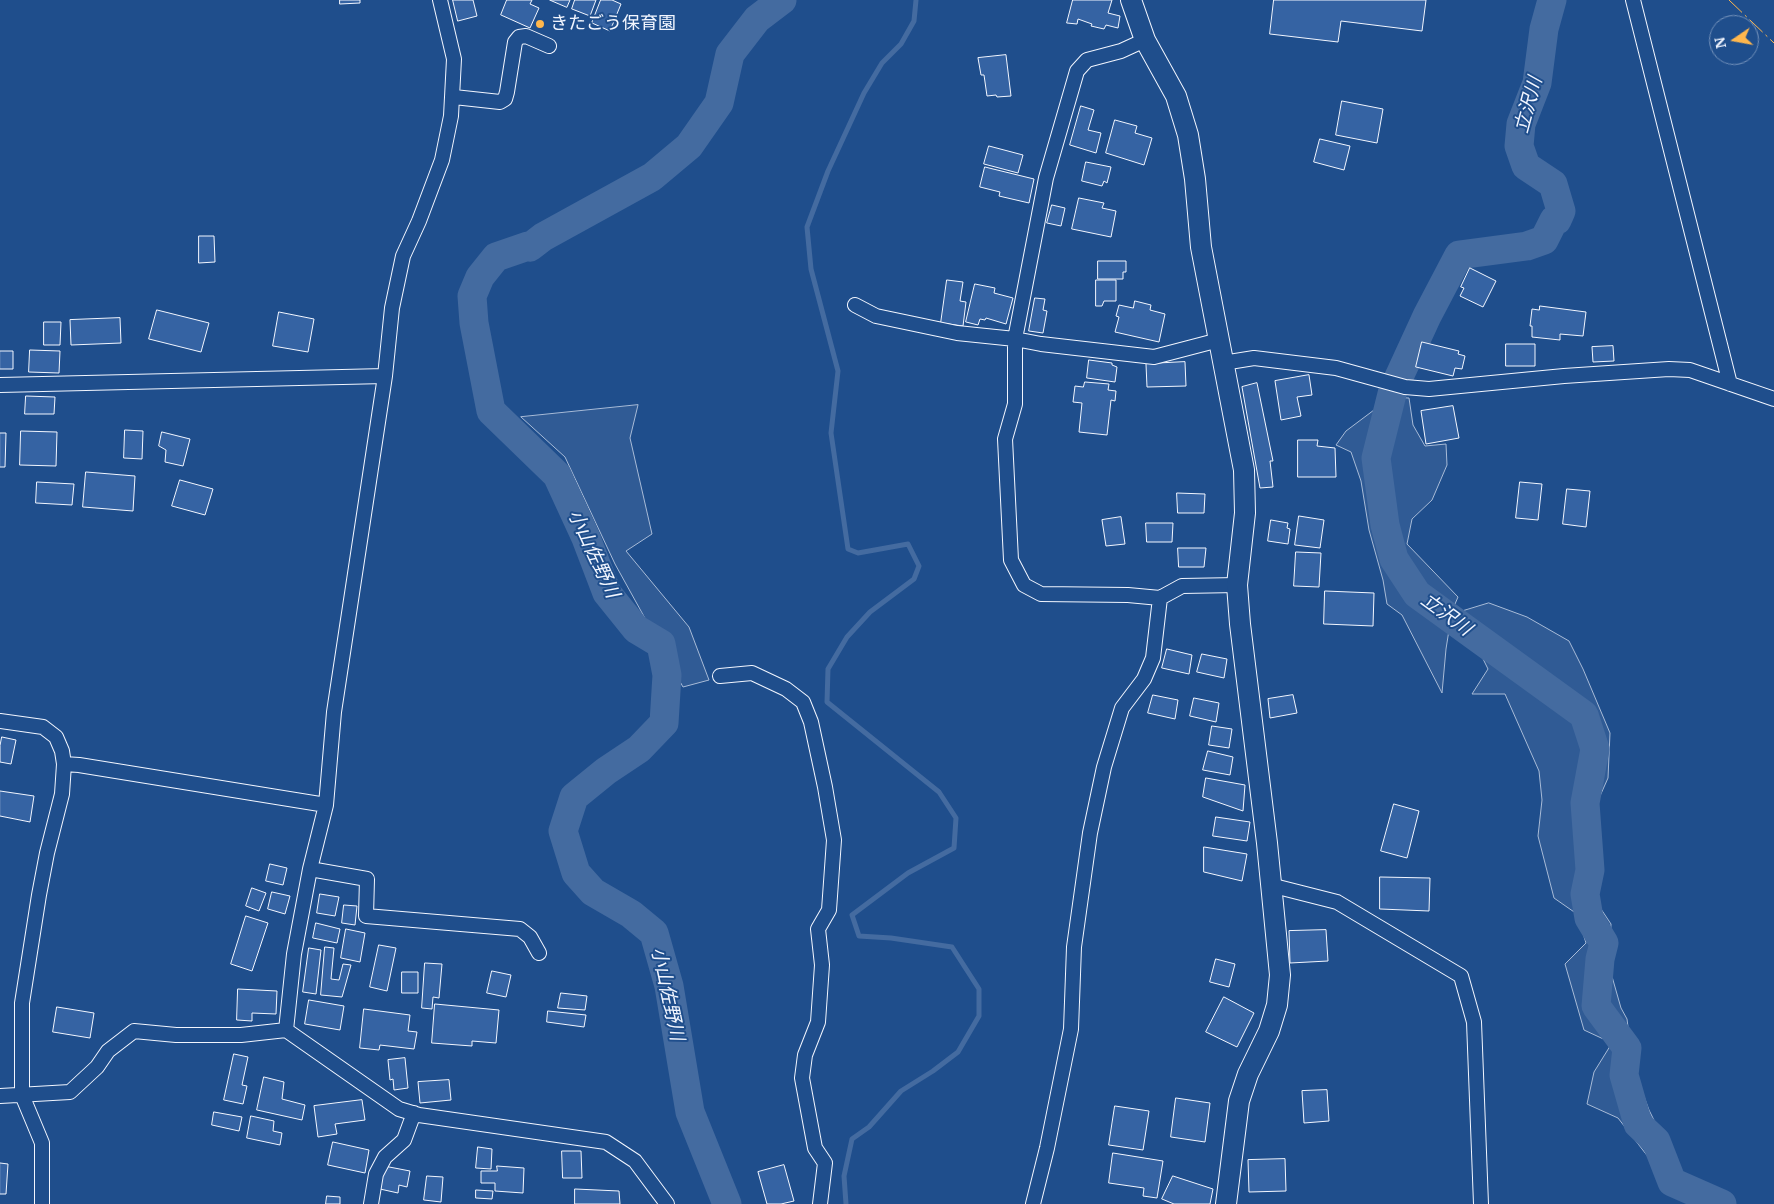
<!DOCTYPE html>
<html>
<head>
<meta charset="utf-8">
<style>
	body { margin:0 }
	#map { position:relative; width:1774px; height:1204px; overflow:hidden; background:#1f4e8c; font-family:Merriweather,serif }
	canvas { display:block }
	.north { position:absolute; left:1709px; top:15px; width:50px; height:50px; box-sizing:border-box; background:#1f4e8c; border:1px solid #7391ba; border-radius:50%; rotate:258deg; font-size:14px; font-weight:700; line-height:20px; text-align:center; color:#f2f6ff }
	.north::after { content:''; display:block; margin:auto; width:18px; height:22px; background:#ffb74d; clip-path:polygon(50% 0,100% 100%,50% 72%,0 100%) }
</style>
</head>
<body>
<div id="map">
<canvas width="1774" height="1204"></canvas>
<div class="north">N</div>
</div>
<script>
const c = document.querySelector('canvas').getContext('2d');
c.lineJoin = 'round';
function fillPath(path, color) { c.fillStyle = color; c.fill(path, 'evenodd'); }
function strokePath(path, color, width, dash) { c.strokeStyle = color; c.lineWidth = width; c.lineCap = dash ? 'butt' : 'round'; c.setLineDash(dash || []); c.stroke(path); }
function label(font, color, halo, rows, align = 'center') {
  c.font = font + ' Merriweather,"Noto Sans JP",serif'; c.lineWidth = 4; c.setLineDash([]); c.textBaseline = 'middle'; c.strokeStyle = halo; c.fillStyle = color; for (const [text, x, y, turn = 0] of rows) {
    c.save(); c.translate(x, y); c.rotate((+turn || 0) * Math.PI / 180); c.textAlign = isNaN(turn) ? turn : align; if (halo) c.strokeText(text, 0, 0); c.fillText(text, 0, 0); c.restore();
  }
}
const built = new Path2D(`
	M1387,397L1409,398L1413,425L1425,446L1446,444L1447,465L1432,500L1412,519L1407,544L1458,597L1452,611L1446,649L1442,693L1402,615L1387,604L1383,580L1369,530L1361,481L1351,452L1336,445L1346,431L1374,410Z
	M638,405L630,438L652,534L626,551L689,627L709,680L683,687L615,564L565,457L521,417Z
	M1489,603L1527,617L1569,641L1583,669L1610,733L1608,778L1592,814L1595,900L1611,924L1609,966L1621,1008L1627,1019L1633,1067L1649,1110L1684,1181L1649,1158L1618,1118L1587,1104L1594,1072L1612,1043L1584,1030L1565,964L1586,943L1577,914L1554,898L1538,836L1542,800L1539,771L1505,694H1472L1488,669L1460,612Z`);
fillPath(built, '#305b95');
strokePath(built, '#a8bbd7', 1);
strokePath(new Path2D(`
	M846,1204L844,1176L852,1139L869,1127L901,1091L933,1071L958,1052L979,1016V989L952,947L891,938L859,936L852,915L908,873L954,848L956,818L939,792L827,702L828,669L847,637L870,612L914,579L919,566L908,544L858,553L848,549L831,433L838,371L811,269L807,227L828,171L864,93L882,63L901,44L914,21L916,0`), '#446ba0', 5);
strokePath(new Path2D(`
	M1552,0L1544,29L1537,83L1521,124L1519,146L1526,166L1553,184L1561,211L1557,220H1554L1544,240L1527,246L1459,255L1427,316L1393,390L1376,458L1385,525L1394,559L1417,594L1584,715L1595,749L1585,803L1590,870L1585,894L1589,918L1604,943L1600,959L1596,1006L1627,1048L1624,1075L1638,1124L1656,1141L1672,1182L1722,1204
	M727,1204L690,1112L669,986L654,933L631,914L593,892L576,873L563,831L574,797L606,771L639,749L664,723L667,675L661,644L636,629L607,593L586,538L557,475L491,411L474,323L472,296L480,277L496,257L528,246L530,247L543,237L652,177L689,146L719,103L730,54L757,19L782,0`), '#446ba0', 29);
const building = new Path2D(`
	M340,0H360V3L340,4Z
	M453,0H473L477,16L458,21Z
	M507,0H532L530,4L539,8L530,28L501,15Z
	M550,0H570L567,7Z
	M575,0H596L590,16L572,9Z
	M601,0H612L621,4L610,31L592,23Z
	M1073,0H1112L1108,13L1120,16L1118,28L1106,25L1104,29L1091,26L1092,24L1078,19L1077,24L1067,23Z
	M1274,0H1426L1422,31L1341,21L1338,42L1270,34Z
	M1006,55L1011,96L997,97L996,95L987,96L984,75H981L978,58Z
	M1342,101L1383,109L1377,143L1336,135Z
	M1081,106L1094,110L1088,130L1101,133L1096,153L1070,145Z
	M1115,120L1137,126L1135,133L1152,138L1144,165L1106,153Z
	M1320,139L1350,146L1344,170L1314,162Z
	M989,146L1023,155L1018,173L984,164Z
	M1086,162L1111,167L1107,183L1104,181L1102,186L1082,181Z
	M985,167L1034,179L1029,203L999,196L1000,192L980,187Z
	M1079,198L1104,203L1102,208L1116,211L1111,237L1072,229Z
	M1052,205L1065,208L1061,226L1047,223Z
	M199,236H214L215,262L199,263Z
	M1098,261H1126V272H1123V279H1098Z
	M1470,268L1496,281L1483,307L1460,296L1464,288L1461,287Z
	M947,280L963,282L960,301L966,302L963,326L941,323Z
	M1096,280H1116V301H1104L1102,306H1096Z
	M975,284L995,288L994,293L1013,298L1006,324L986,318L985,320L980,319L978,325L966,322Z
	M1035,298L1045,299L1043,310L1047,311L1043,333L1029,331Z
	M1135,301L1151,305L1150,310L1165,314L1159,342L1115,332L1119,317L1116,316L1119,305L1133,308Z
	M1540,306L1586,312L1583,336L1560,334V340L1532,337V326H1530L1532,309L1539,310Z
	M157,310L209,323L201,352L149,339Z
	M279,312L314,319L308,352L273,346Z
	M120,318L121,343L71,345L70,320Z
	M44,322H61L60,345H44Z
	M1422,342L1459,351L1458,354L1465,356L1462,369L1455,368L1453,376L1416,367Z
	M1506,344H1535V366H1506Z
	M1613,346L1614,361L1593,362L1592,347Z
	M30,350L60,351L59,373L29,372Z
	M0,351H13V369H0Z
	M1089,360L1112,363V365L1117,367L1115,382L1087,378Z
	M1185,362L1186,386L1147,387L1146,364Z
	M1309,375L1312,395L1297,397L1301,416L1281,420L1275,381Z
	M1085,382L1109,384L1108,390L1116,391L1115,401L1111,400L1107,435L1079,432L1082,403L1073,402L1075,386L1083,387Z
	M1257,383L1273,461H1270L1273,487L1260,488L1242,387Z
	M26,396L55,397L54,414H25Z
	M1453,406L1459,438L1426,444L1421,411Z
	M125,430L143,431L142,459L124,458Z
	M21,431L57,432L56,466L20,465Z
	M162,432L190,439L183,466L165,462L166,450L159,446Z
	M0,433H6L5,467H0Z
	M1298,440H1318L1317,446L1335,448L1336,477H1298Z
	M86,472L135,476L133,511L83,507Z
	M180,480L213,489L205,515L172,506Z
	M37,482L74,484L72,505L36,503Z
	M1520,482L1542,484L1538,520L1516,518Z
	M1567,489L1590,491L1586,527L1563,524Z
	M1177,493L1205,494L1204,513H1178Z
	M1299,516L1324,520L1320,548L1295,545Z
	M1121,517L1125,544L1106,546L1102,520Z
	M1271,520L1288,523L1287,528L1290,529L1288,544L1268,541Z
	M1146,523H1173L1172,542H1147Z
	M1178,548H1206L1204,567H1179Z
	M1296,552L1321,553L1319,587L1294,586Z
	M1325,591L1374,593L1373,626L1324,624Z
	M1167,649L1192,655L1189,674L1162,668Z
	M1202,654L1227,659L1224,678L1197,672Z
	M1153,695L1178,700L1175,719L1148,713Z
	M1293,695L1297,713L1270,718L1268,699Z
	M1194,698L1219,703L1216,722L1190,716Z
	M1212,726L1232,729L1229,748L1209,745Z
	M2,737L16,740L11,764L0,762V746Z
	M1208,751L1233,757L1230,775L1203,770Z
	M1206,778L1245,785L1243,811L1203,797Z
	M0,791L34,796L30,822L0,816Z
	M1394,804L1419,811L1407,858L1381,851Z
	M1216,817L1250,822L1247,841L1213,836Z
	M1204,847L1247,854L1242,881L1204,872Z
	M270,864L287,868L283,885L266,881Z
	M1380,877L1430,878L1429,911L1380,909Z
	M252,888L266,893L259,911L246,906Z
	M272,892L290,896L285,914L268,909Z
	M320,894L339,897L335,916L317,913Z
	M344,905L357,906L355,925L342,923Z
	M246,916L268,923L252,971L231,964Z
	M316,923L340,929L337,943L313,938Z
	M346,929L365,933L360,962L341,958Z
	M1326,930L1328,961L1290,963L1289,931Z
	M379,945L396,948L387,991L370,987Z
	M325,947L334,948L331,979L339,980L343,964L351,965L342,997L321,995Z
	M309,948L321,950L316,994L303,992Z
	M1216,959L1235,964L1229,987L1210,982Z
	M425,963L442,964L439,998L433,997L432,1009L422,1008Z
	M492,971L511,975L506,997L487,993Z
	M402,972H418V993H402Z
	M238,989L277,991L276,1014L252,1013V1021L237,1020Z
	M561,993L587,996L585,1010L558,1008Z
	M1224,997L1254,1013L1237,1047L1206,1032Z
	M309,1000L344,1006L340,1030L305,1024Z
	M435,1004L499,1010L496,1043L472,1041V1046L432,1043Z
	M57,1007L94,1013L90,1038L53,1032Z
	M364,1009L410,1015L408,1031L417,1032L414,1049L380,1045L379,1050L360,1048Z
	M548,1011L586,1015L584,1027L547,1022Z
	M234,1054L248,1057L242,1085L247,1086L243,1104L224,1100Z
	M405,1058L408,1088L394,1090L393,1079L390,1080L388,1060Z
	M264,1077L284,1082L282,1099L305,1105L302,1120L257,1110Z
	M449,1080L451,1100L420,1103L418,1082Z
	M1327,1090L1329,1121L1304,1123L1302,1091Z
	M1176,1098L1210,1103L1205,1142L1171,1137Z
	M362,1100L365,1120L335,1124L337,1134L318,1137L314,1106Z
	M1115,1106L1149,1111L1143,1150L1109,1145Z
	M214,1112L242,1117L239,1131L212,1125Z
	M251,1116L274,1121L273,1131L282,1133L280,1145L247,1138Z
	M333,1142L369,1150L365,1173L328,1165Z
	M478,1147L492,1149L491,1169L476,1168Z
	M562,1151H581L582,1178H563Z
	M1113,1153L1163,1161L1157,1198L1143,1196L1144,1188L1109,1183Z
	M1285,1159L1286,1191L1249,1192L1248,1160Z
	M0,1163L8,1164L6,1194H0Z
	M784,1165L794,1201L781,1204H767L758,1172Z
	M384,1166L410,1171L407,1187L399,1185L398,1193L380,1189Z
	M497,1166L524,1168L523,1193L495,1191V1183H481V1171H497Z
	M427,1176L443,1177L441,1202L424,1200Z
	M1173,1176L1213,1189L1210,1204H1174L1162,1199Z
	M575,1189L619,1191L620,1204H575Z
	M476,1190L493,1191L492,1199L476,1198Z
	M327,1196L340,1197V1204H326Z`);
fillPath(building, '#3563a3');
strokePath(building, '#f2f6ff', 1);
const street = new Path2D(`
	M1633,0L1730,384
	M1145,40L1121,51L1087,60L1077,71L1046,178L1015,339V404L1005,439L1011,560L1024,585L1041,594L1128,595L1160,598L1182,586L1237,585
	M454,97L500,102L505,99L507,92L515,42L519,37L526,36L549,46
	M855,305L876,316L957,333L1015,339L1041,344L1154,357L1219,340
	M1223,363L1254,358L1336,368L1405,387L1429,389L1564,376L1669,369L1690,370L1774,399
	M0,385L385,376
	M720,676L752,673L786,689L803,702L811,722L825,787L834,840L829,910L818,929L822,965L818,1022L805,1055L802,1078L815,1148L825,1163L820,1204
	M0,721L43,727L56,737L62,751L64,764L62,794L47,853L39,895L22,1003V1095L42,1143V1204
	M64,764L79,765L326,805
	M310,869L367,879L366,916L520,929L530,937L539,953
	M1270,885L1337,902L1461,976L1474,1022L1481,1204
	M286,1030L294,954L310,869L326,805L334,712L385,376L392,308L403,256L419,221L442,160L451,116L454,59L440,0
	M0,1096L70,1092L97,1067L108,1051L134,1031L176,1035H241L286,1030L399,1109L419,1115L606,1142L635,1161L667,1204
	M371,1204L376,1174L385,1157L404,1140L414,1113
	M1033,1204L1047,1148L1071,1029L1074,947L1090,833L1104,767L1122,708L1144,679L1153,658L1160,598`);
const secondary = new Path2D(`
	M1131,0L1145,40L1176,96L1188,135L1195,179L1201,247L1244,470L1245,513L1237,585L1240,624L1267,843L1280,975L1277,1005L1269,1031L1248,1074L1239,1101L1226,1204`);
strokePath(street, '#f2f6ff', 16);
strokePath(secondary, '#f2f6ff', 22);
strokePath(street, '#1f4e8c', 14);
strokePath(secondary, '#1f4e8c', 20);
strokePath(new Path2D(`
	M1729,0L1774,43`), '#ffb74d', 1, [18, 4, 2.5, 4]);
for (const [x, y, r, color] of [
	[540,24,5,"#ffb74d"]
]) { const dot = new Path2D(); dot.arc(x, y, r, 0, 2 * Math.PI); c.fillStyle = color; c.fill(dot); strokePath(dot, '#1f4e8c', 2); }
label('18px', '#f2f6ff', '#1f4e8c', [
	["きたごう保育園",550,24]
], 'left');
label('italic 19px', '#f2f6ff', '#1f4e8c', [
	["立沢川",1529,105,-75],
	["小山佐野川",593,554,65],
	["立沢川",1446,615,36],
	["小山佐野川",667,994,78]
]);
</script>
</body>
</html>
